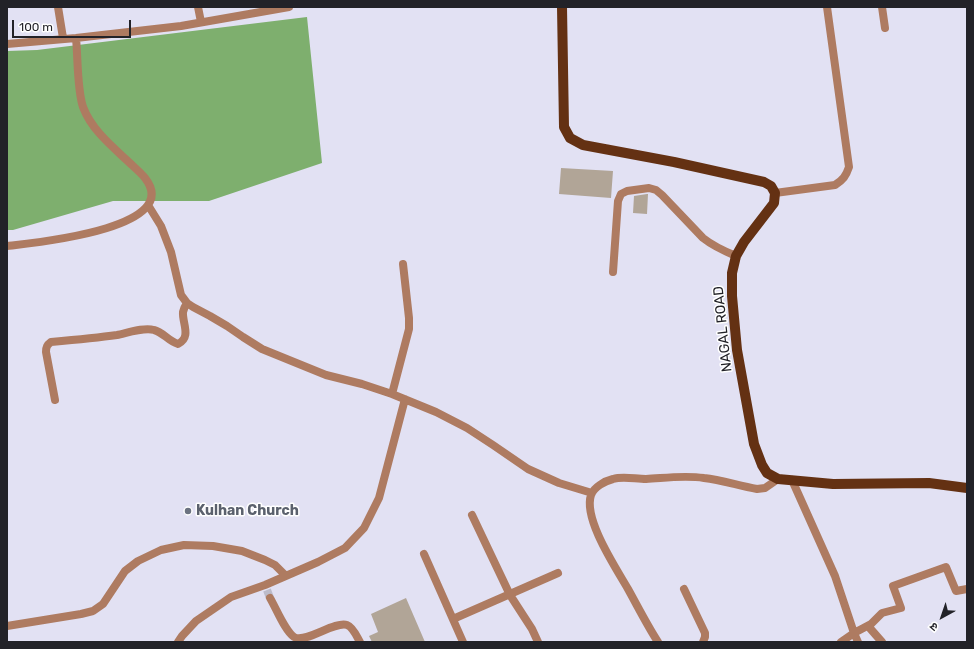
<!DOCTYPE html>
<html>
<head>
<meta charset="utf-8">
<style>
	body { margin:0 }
	#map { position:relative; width:974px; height:649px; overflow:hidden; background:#e2e1f3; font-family:Rubik,"Noto Sans Devanagari",sans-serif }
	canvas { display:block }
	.frame { position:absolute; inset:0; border:8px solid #222228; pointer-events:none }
	.north { position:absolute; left:922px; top:597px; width:40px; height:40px; -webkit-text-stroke:3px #fff; paint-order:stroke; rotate:220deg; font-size:11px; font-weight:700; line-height:16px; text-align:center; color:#222228 }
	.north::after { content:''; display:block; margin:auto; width:14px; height:18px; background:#222228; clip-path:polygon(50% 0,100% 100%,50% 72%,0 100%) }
	.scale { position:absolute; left:12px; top:20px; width:119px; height:18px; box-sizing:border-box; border:2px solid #222228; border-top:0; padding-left:5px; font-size:12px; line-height:14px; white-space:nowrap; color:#222228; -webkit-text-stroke:3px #fff; paint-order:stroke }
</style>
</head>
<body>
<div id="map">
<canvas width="974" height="649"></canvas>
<div class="frame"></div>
<div class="north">उ</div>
<div class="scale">100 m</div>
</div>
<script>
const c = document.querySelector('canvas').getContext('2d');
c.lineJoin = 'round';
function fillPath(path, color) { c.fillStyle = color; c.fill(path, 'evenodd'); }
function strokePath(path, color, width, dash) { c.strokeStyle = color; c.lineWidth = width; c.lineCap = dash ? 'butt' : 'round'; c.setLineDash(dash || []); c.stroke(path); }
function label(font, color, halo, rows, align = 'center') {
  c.font = font + ' Rubik,sans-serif'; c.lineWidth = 3; c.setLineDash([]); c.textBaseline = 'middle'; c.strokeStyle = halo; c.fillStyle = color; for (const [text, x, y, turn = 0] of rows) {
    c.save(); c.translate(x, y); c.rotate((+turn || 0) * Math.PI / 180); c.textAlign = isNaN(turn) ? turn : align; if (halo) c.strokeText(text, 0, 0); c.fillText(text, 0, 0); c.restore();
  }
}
fillPath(new Path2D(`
	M307,17L322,163L209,201H113L13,230H7V51L37,50Z`), '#7eaf6e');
fillPath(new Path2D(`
	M561,168L613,171L611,198L559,194Z
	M647,194H648L647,214L633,213L634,196Z
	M406,598L425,642H372L369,636L378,632L371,614Z`), '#b1a597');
strokePath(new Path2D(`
	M267,590L270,598`), '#bcbbca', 8, [8, 4]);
strokePath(new Path2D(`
	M58,7L63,38
	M198,7L201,22
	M882,7L885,28
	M7,44L76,38L181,26L289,7
	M775,193L835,185C843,180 846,176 849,167L827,7
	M148,205L161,226L171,252L181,295L187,303L193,307L210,316L227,326L243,337L262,349L326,375L362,384L392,394L436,412L467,428L493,445L528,469L559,483L592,493
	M7,246C32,243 185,229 145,178C141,173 136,169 132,165C114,148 92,131 83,107C77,89 78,58 76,38
	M613,272L618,201L621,194L627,191L649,188L656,190L662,195L703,238C713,246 724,251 736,256
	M392,394L409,329V318L403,264
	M55,400L46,352C46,347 47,345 51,342C73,340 95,338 117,335C127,333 144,327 154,330C163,332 168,341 178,344C192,337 182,323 183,312C184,308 185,306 187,303
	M792,480L835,576L854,633L841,642
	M472,515L510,595L532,629L538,642
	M424,554L463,642
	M684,589L705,633V637L703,642
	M270,598C276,608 285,631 294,637C305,644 334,621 347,625C353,627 357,637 360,642
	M453,619L558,573
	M7,626L81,614L93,611L103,604L125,571L138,561L161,550L184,545L213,546L242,551L265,560L275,565L286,576
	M868,626L882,642
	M178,642L182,636L196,621L231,597L265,585L318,562L345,548L364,528L379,498L405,399
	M658,642C647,625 638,607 628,589C616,568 583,519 591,495C594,487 605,481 613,479C623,476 635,479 646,479C665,478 684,475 704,478C722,480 739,486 757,489L765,488L778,479
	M858,642L854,633L871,624L882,613L901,608L893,586L946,567L956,591L967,589`), '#ae7b61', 8);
strokePath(new Path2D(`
	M562,7L564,127L570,138L583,145L674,162L764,182L771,186L775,193L774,203L744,242L736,256L732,273V296L737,350L754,444L762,465L767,473L778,479L833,484L929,483L967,488`), '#643113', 10);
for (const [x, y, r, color] of [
	[188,511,4,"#6b7280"]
]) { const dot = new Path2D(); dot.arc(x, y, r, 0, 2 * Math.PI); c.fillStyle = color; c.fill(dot); strokePath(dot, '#fff', 1.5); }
label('14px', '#222228', '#fff', [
	["NAGAL ROAD",723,329,-96]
]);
label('bold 14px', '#5b616d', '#fff', [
	["Kulhan Church",196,511]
], 'left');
</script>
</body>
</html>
